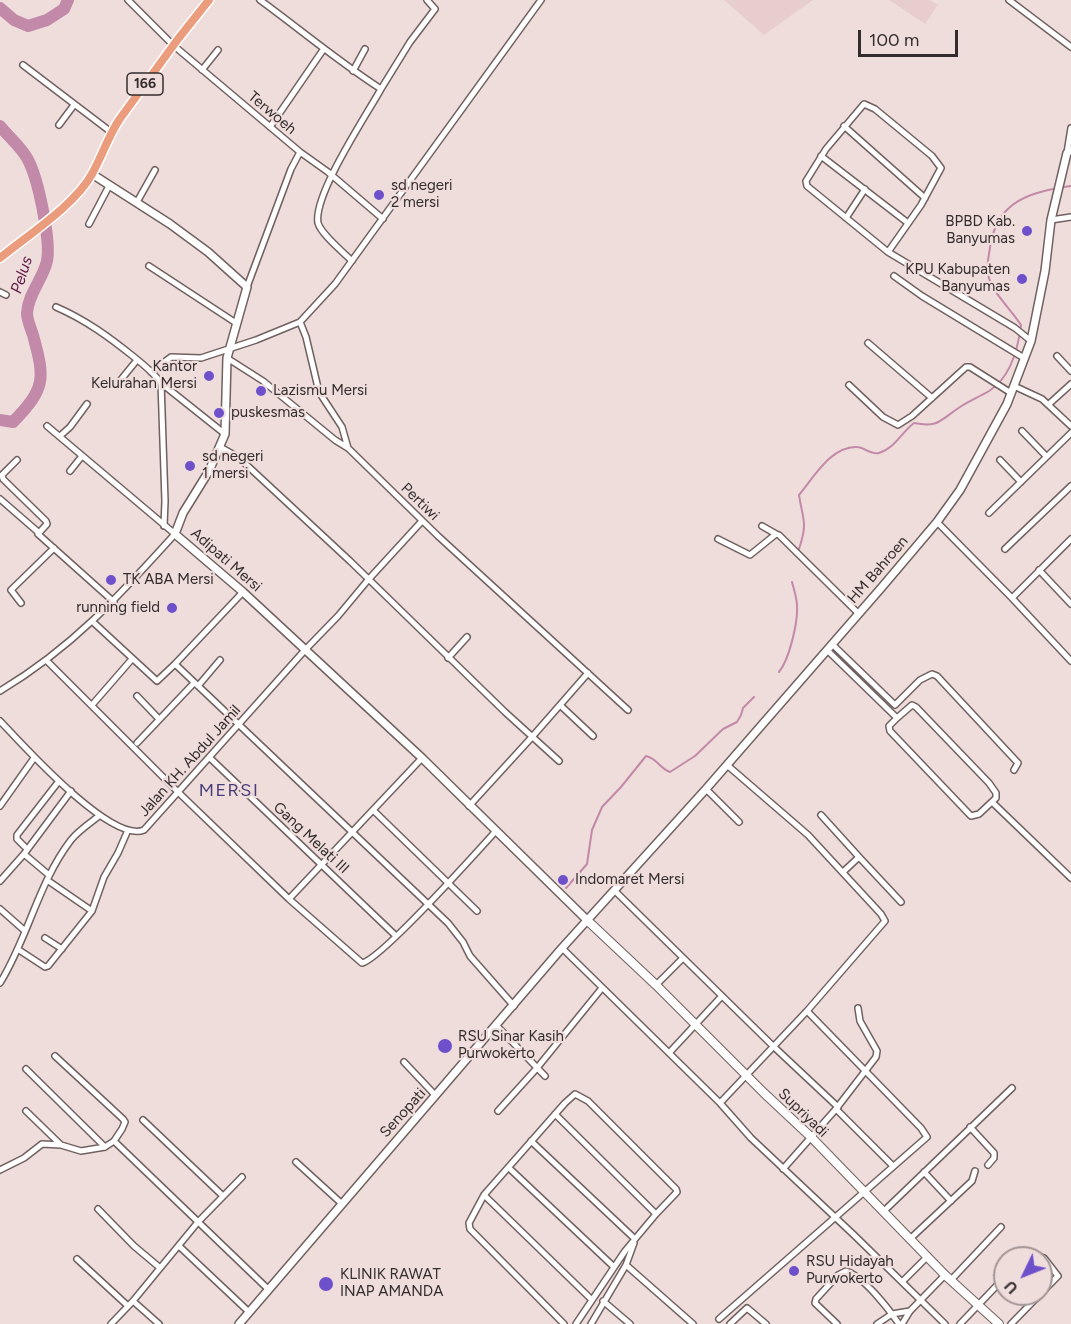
<!DOCTYPE html>
<html>
<head>
<meta charset="utf-8">
<style>
	body { margin:0 }
	#map { position:relative; width:1071px; height:1324px; overflow:hidden; background:#efdddc; font-family:Figtree,sans-serif }
	canvas { display:block }
	.north { position:absolute; left:993px; top:1246px; width:60px; height:60px; box-sizing:border-box; background:#efdddc; border:2px solid #a49696; border-radius:50%; rotate:227deg; font-size:16px; font-weight:700; line-height:24px; text-align:center; color:#332c2c }
	.north::after { content:''; display:block; margin:auto; width:21px; height:27px; background:#6e51ca; clip-path:polygon(50% 0,100% 100%,50% 72%,0 100%) }
	.scale { position:absolute; left:858px; top:30px; width:100px; height:27px; box-sizing:border-box; border:3px solid #332c2c; border-top:0; padding-left:8px; font-size:18px; line-height:21px; white-space:nowrap; color:#332c2c; -webkit-text-stroke:4px #efdddc; paint-order:stroke }
</style>
</head>
<body>
<div id="map">
<canvas width="1071" height="1324"></canvas>
<div class="north">U</div>
<div class="scale">100 m</div>
</div>
<script>
const c = document.querySelector('canvas').getContext('2d');
c.lineJoin = 'round';
function fillPath(path, color) { c.fillStyle = color; c.fill(path, 'evenodd'); }
function strokePath(path, color, width, dash) { c.strokeStyle = color; c.lineWidth = width; c.lineCap = dash ? 'butt' : 'round'; c.setLineDash(dash || []); c.stroke(path); }
function label(font, color, halo, rows, align = 'center') {
  c.font = font + ' Figtree,sans-serif'; c.lineWidth = 4.5; c.setLineDash([]); c.textBaseline = 'middle'; c.strokeStyle = halo; c.fillStyle = color; for (const [text, x, y, turn = 0] of rows) {
    c.save(); c.translate(x, y); c.rotate((+turn || 0) * Math.PI / 180); c.textAlign = isNaN(turn) ? turn : align; if (halo) c.strokeText(text, 0, 0); c.fillText(text, 0, 0); c.restore();
  }
}
fillPath(new Path2D(`
	M724,0H813L764,35Z
	M889,0H930L938,5L925,24Z
	M160,392H166L168,526L161,520Z`), '#e7cecc');
strokePath(new Path2D(`
	M799,549C808,522 803,521 799,495C814,477 831,446 857,447C864,447 871,455 879,453C894,449 902,432 914,423C939,428 940,420 960,407C969,401 979,397 989,391C1010,378 1018,349 1021,325C1011,309 993,294 988,275C986,267 989,256 990,247C997,200 1031,192 1071,186
	M779,672C789,660 798,623 797,606C797,598 794,590 792,582
	M566,888L587,864L592,830L602,807L621,787L646,756C657,758 660,769 670,772L695,756L723,729L737,722L741,715L743,708L754,697`), '#c389a9', 2);
strokePath(new Path2D(`
	M0,8L14,20L28,26L47,20L64,9L68,0
	M0,126C8,136 21,147 27,158C38,177 51,240 47,261C43,279 28,294 27,313C27,320 31,329 33,335C45,379 46,388 13,422L0,420`), '#c389a9', 12);
const minor = new Path2D(`
	M128,0L173,45L300,152L291,169L247,287
	M260,0C301,30 339,62 381,89C366,116 313,195 318,223C321,234 343,252 352,261
	M1009,0L1071,47
	M23,65L111,132
	M202,70L218,50
	M353,71L365,49
	M381,89L410,42L435,9L427,0
	M59,125L74,105
	M844,126L925,198
	M270,127L323,50
	M300,152L328,172L383,219
	M1067,153L1071,128
	M821,156L908,223
	M137,202L155,170
	M846,218L865,189
	M1051,220L1071,217
	M89,224L109,186
	M888,252L921,205L941,168L932,156L875,109L864,104L826,149L806,181L807,186L888,252L1015,328L1031,341
	M149,266L236,323
	M894,276L922,296L1024,358
	M0,292L6,295
	M56,307C86,320 109,337 134,357C144,365 154,373 161,383L165,501L164,526
	M300,322L306,337L319,392L342,427L348,448
	M868,343L932,398
	M1057,356L1071,371
	M227,358L263,381L335,440L348,448L438,536L628,710
	M151,372L171,357L201,358L256,340L300,322L335,284L541,0
	M119,382L137,360
	M161,383L225,434
	M849,385L883,417L898,425L912,416L966,367H970L1011,393
	M1014,386L1042,399L1071,426
	M1049,404L1071,384
	M1022,431L1046,456
	M60,436L70,427L87,404
	M220,447L238,457L350,561L505,712L559,761
	M17,460L2,475L3,479L46,521L47,524L38,534L114,602
	M1000,460L1021,482
	M70,471L82,456
	M0,499L38,532
	M989,513L1071,433
	M937,522L1012,598
	M762,526L776,534
	M718,539L750,555L776,534L779,535L859,614
	M1071,539L1012,598L1071,661
	M1005,549L1071,486
	M1039,570L1071,604
	M21,603L11,590L54,548
	M93,622L157,681L175,664L243,592
	M832,644L895,705L920,680L932,674L937,676L1018,763L1014,770
	M827,650L897,718L912,705L916,707L989,783L996,793V798L979,814L971,816L890,731L889,726L897,718
	M448,658L467,637
	M47,661L178,792L289,899L362,963C381,959 476,853 495,832
	M175,664L448,923L463,942L470,956L514,1006
	M198,686L220,660
	M0,691C72,648 120,595 175,534L47,426
	M137,696L159,719
	M92,705L132,659
	M560,705L593,736
	M0,721C22,744 111,844 144,830L305,650L338,616L368,580L422,521
	M137,743L194,683
	M210,758L396,936
	M706,789L739,822
	M992,802L1071,878
	M0,806L34,758
	M469,806L532,737L588,673
	M373,810L477,911
	M821,815L859,857L843,872
	M27,849L17,839V835L59,781
	M24,854L49,875
	M859,857L901,902
	M47,880L92,911
	M0,881L24,854L71,791
	M615,891L773,1046L838,1107
	M289,899L422,758
	M0,909L25,931
	M45,938L62,949
	M562,948L720,1103L751,1138L854,1235L945,1324
	M19,950L45,967L48,966L92,911L104,877L118,853L128,830
	M0,983C28,938 38,883 71,840C78,831 90,823 99,816
	M656,985L682,959
	M496,1025L545,1076
	M669,1053L721,997
	M55,1056L123,1119L125,1122L122,1129L114,1141
	M404,1062L436,1096
	M26,1069L105,1147
	M720,1103L807,1011L885,921L881,914L808,835L727,765
	M836,1109L893,1166
	M26,1111L61,1145
	M498,1111L537,1068L602,988
	M555,1114L656,1214
	M143,1120L223,1196
	M970,1127L994,1153V1158L988,1165
	M531,1141L635,1239
	M296,1162L341,1203
	M509,1168L614,1267
	M783,1169L836,1109L876,1057L877,1051L860,1021L858,1008
	M0,1170L24,1158L42,1144L61,1145L81,1151L105,1147L114,1141L269,1290
	M924,1172L951,1201
	M484,1195L592,1300
	M98,1209L134,1246L159,1267
	M884,1211L1012,1088
	M911,1238L972,1181L975,1171
	M179,1246L249,1312
	M77,1259L128,1306
	M626,1265L693,1324
	M951,1280L1001,1227
	M902,1282L928,1256
	M133,1301L159,1324
	M603,1301L630,1324
	M719,1319L927,1137L921,1128L807,1011
	M111,1324L133,1301L198,1222L242,1177
	M564,1324L470,1229L469,1223L484,1195L565,1103L575,1094L588,1101L676,1189L677,1192L656,1214L625,1251L576,1324
	M591,1324L626,1265L634,1243
	M730,1324L747,1308L766,1324
	M837,1324L815,1303L816,1299L838,1275L846,1271C864,1277 888,1308 899,1324
	M877,1324L892,1314L910,1311
	M902,1324L910,1311L945,1275
	M960,1324L1005,1277
	M1011,1324L1058,1276L1044,1258L1029,1253L1024,1258`);
const tertiary = new Path2D(`
	M92,174L170,224L208,252L247,287L227,358L225,434L209,471L183,513L175,534L243,592L422,758L588,921
	M239,1324L562,948L706,789L882,587L937,522L960,490L1007,404L1031,341L1045,271L1051,220L1067,153L1071,150`);
const secondary = new Path2D(`
	M588,921L656,985L764,1093L811,1137L945,1275L999,1324`);
const primary = new Path2D(`
	M0,258C28,235 75,205 92,174C102,156 108,137 119,120L178,39L209,0`);
strokePath(minor, '#706160', 8);
strokePath(tertiary, '#706160', 10);
strokePath(secondary, '#706160', 10);
strokePath(primary, '#fff', 11);
strokePath(minor, '#fff', 5);
strokePath(tertiary, '#fff', 7);
strokePath(secondary, '#fff', 8);
strokePath(primary, '#eb9c7d', 8);
for (const [x, y, r, color] of [
	[379,195,6,"#6e51ca"],
	[1027,231,6,"#6e51ca"],
	[1022,279,6,"#6e51ca"],
	[209,376,6,"#6e51ca"],
	[261,391,6,"#6e51ca"],
	[219,413,6,"#6e51ca"],
	[190,466,6,"#6e51ca"],
	[111,580,6,"#6e51ca"],
	[172,608,6,"#6e51ca"],
	[563,880,6,"#6e51ca"],
	[445,1046,8,"#6e51ca"],
	[794,1271,6,"#6e51ca"],
	[326,1284,8,"#6e51ca"]
]) { const dot = new Path2D(); dot.arc(x, y, r, 0, 2 * Math.PI); c.fillStyle = color; c.fill(dot); strokePath(dot, '#efdddc', 2); }
for (const [x, y, w] of [
	[145,84,36]
]) { const box = new Path2D(); box.roundRect(x - w / 2, y - 11, w, 22, 4.5); c.fillStyle = '#efdddc'; c.fill(box); strokePath(box, '#332c2c', 1.5); }
label('bold 14px', '#332c2c', null, [
	["166",145,84]
]);
label('15px', '#332c2c', '#efdddc', [
	["Terwoeh",272,113,40],
	["Pertiwi",420,502,44],
	["Adipati Mersi",226,560,41],
	["HM Bahroen",878,570,-49],
	["Jalan KH. Abdul Jamil",190,761,-48],
	["Gang Melati III",311,838,43],
	["Senopati",403,1113,-48],
	["Supriyadi",803,1113,44]
]);
label('15px', '#332c2c', '#efdddc', [
	["sd negeri",391,186],
	["2 mersi",391,203],
	["BPBD Kab.",1015,222,"right"],
	["Banyumas",1015,239,"right"],
	["KPU Kabupaten",1010,270,"right"],
	["Banyumas",1010,287,"right"],
	["Kantor",197,367,"right"],
	["Kelurahan Mersi",197,384,"right"],
	["Lazismu Mersi",273,391],
	["puskesmas",231,413],
	["sd negeri",202,457],
	["1 mersi",202,474],
	["TK ABA Mersi",123,580],
	["running field",160,608,"right"],
	["Indomaret Mersi",575,880],
	["RSU Sinar Kasih",458,1037],
	["Purwokerto",458,1054],
	["RSU Hidayah",806,1262],
	["Purwokerto",806,1279],
	["KLINIK RAWAT",340,1275],
	["INAP AMANDA",340,1292]
], 'left');
label('italic 16px', '#5d1945', '#efdddc', [
	["Pelus",22,275,-72]
]);
c.letterSpacing = '1.5px';
label('18px', '#473b78', '#efdddc', [
	["MERSI",229,791]
]);
c.letterSpacing = '0px';
</script>
</body>
</html>
